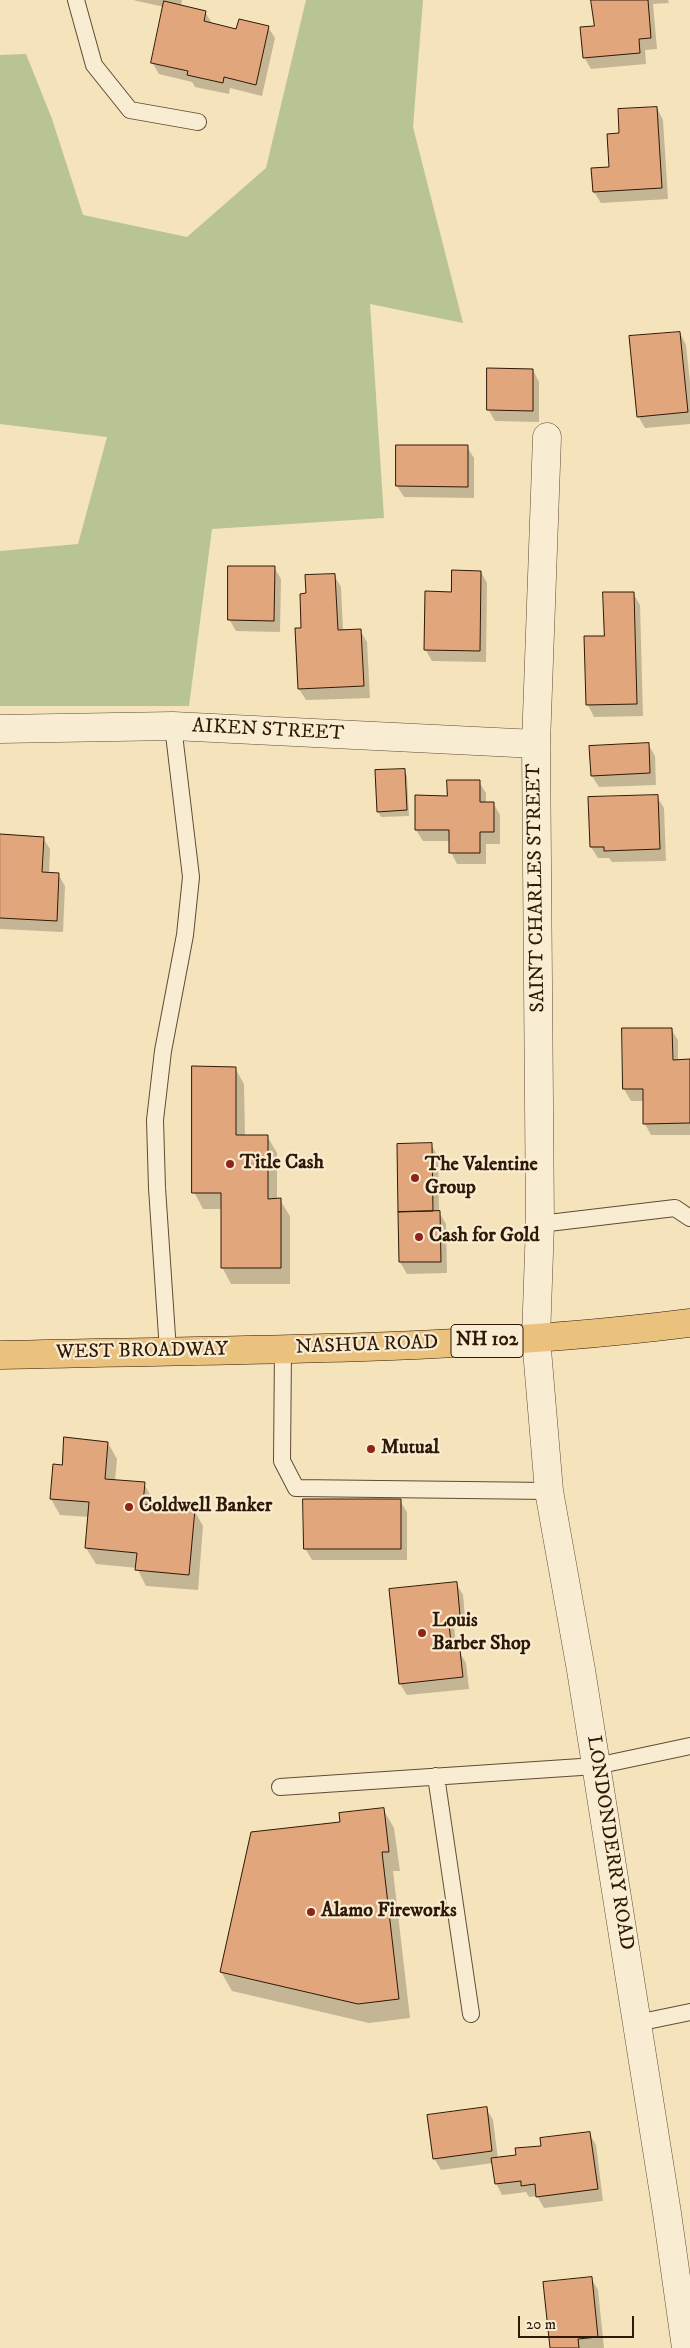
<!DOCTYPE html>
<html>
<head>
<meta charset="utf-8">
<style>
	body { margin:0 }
	#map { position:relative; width:690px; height:2348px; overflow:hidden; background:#f5e3bb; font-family:"IM FELL DW Pica",serif }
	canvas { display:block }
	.scale { position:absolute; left:518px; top:2316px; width:116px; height:22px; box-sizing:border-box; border:2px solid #301807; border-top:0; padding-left:6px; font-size:15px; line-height:18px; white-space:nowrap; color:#301807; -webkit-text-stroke:4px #f8edd3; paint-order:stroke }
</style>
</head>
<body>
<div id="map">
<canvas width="690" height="2348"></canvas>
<div class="scale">20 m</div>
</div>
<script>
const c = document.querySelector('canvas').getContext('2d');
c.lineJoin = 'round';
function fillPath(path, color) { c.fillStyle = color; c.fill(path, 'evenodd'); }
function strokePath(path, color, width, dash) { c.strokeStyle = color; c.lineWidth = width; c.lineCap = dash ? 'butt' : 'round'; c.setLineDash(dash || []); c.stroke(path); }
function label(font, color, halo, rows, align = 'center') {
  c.font = font + ' "IM FELL DW Pica",serif'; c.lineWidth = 4.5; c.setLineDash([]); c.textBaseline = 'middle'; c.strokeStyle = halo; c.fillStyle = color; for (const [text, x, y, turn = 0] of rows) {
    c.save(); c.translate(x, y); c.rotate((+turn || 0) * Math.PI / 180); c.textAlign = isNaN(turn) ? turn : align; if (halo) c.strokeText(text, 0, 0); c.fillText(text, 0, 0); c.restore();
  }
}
fillPath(new Path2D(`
	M306,0H423L413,127L463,323L370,304L384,518L212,529L189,706H0V551L78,544L107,437L0,424V55L26,54L52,119L83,215L187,237L266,168Z`), '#b8c493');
fillPath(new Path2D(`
	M133,0H182L181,6L205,12L212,23L237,30L268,27L275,38L262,96L230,88L229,94L195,87L192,82L159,74L152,62L164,7Z
	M592,0H668L669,3L653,4L657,49L645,50L646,64L591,69L584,57L595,27Z
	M657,108L663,120L668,199L601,203L594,192L611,168L621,134Z
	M680,333L686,345L690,383V424L645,428L638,416Z
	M533,370L539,382V422L495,421L488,409Z
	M467,447L474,458V498L404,497L397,486Z
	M274,567L281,579L280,632L236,631L229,619Z
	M481,572L487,583L486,662L432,661L425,649L453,593Z
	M334,575L341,587L343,631L360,630L367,642L370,698L306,700L299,689L307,595Z
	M633,593L640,605L643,716L594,717L588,705L586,638L605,637Z
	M648,744L655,756L656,785L599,787L592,776Z
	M404,770L407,776L409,816L381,817L378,811Z
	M479,782L486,793V803H493L500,815V844H486V864H457L451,852V841H423L416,830L449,797Z
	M657,797L664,808L666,861L612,862L609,858H598L591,847Z
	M0,835L43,838L50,849L49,874H58L65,886L63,932L0,929Z
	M623,1029H671L678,1040V1061L690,1060V1135H651L645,1124L644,1101H631L624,1089Z
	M235,1068L244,1084L245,1136H267L277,1153V1200H280L290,1216V1284H231L222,1267V1209H203L194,1192Z
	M398,1145H431L438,1156L439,1212L446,1224L447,1273L407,1274L400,1262Z
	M108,1443L117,1459L115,1481L144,1484L153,1500V1506L194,1510L203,1526L198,1590L146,1586L137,1568L96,1564L86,1548L89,1517L60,1515L51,1499L63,1466Z
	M400,1501L407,1512V1560H312L305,1548Z
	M456,1583L463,1595L466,1626L454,1627L457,1652L459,1651L466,1663L469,1689L407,1695L400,1684Z
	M383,1809L394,1828L400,1871H393L410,2018L369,2023L232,1991L221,1972L341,1823Z
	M486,2108L493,2120L498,2159L517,2156L589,2133L596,2145L603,2201L544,2208L537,2196L529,2197L526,2192L502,2195L496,2183L493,2163L441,2170L434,2158Z
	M591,2278L598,2290L604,2348H551Z`), '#0003');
const building = new Path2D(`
	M591,0H648L651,38L639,39L640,53L583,58L580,27L594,26Z
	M164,1L206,11L204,21L236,29L239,19L269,26L256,85L224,77L223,83L187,75L188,71L151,63Z
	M657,107L662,188L593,192L591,168L609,167L607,134L619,133L618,109Z
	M680,332L688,412L637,417L629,336Z
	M487,368L533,369V411L487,410Z
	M396,445H468V487L396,486Z
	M228,566H275L274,621L228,620Z
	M452,570L481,571L480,651L424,650L425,591L451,592Z
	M335,574L338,630L361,629L364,686L298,689L295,628H301L300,594L306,593L305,575Z
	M603,592H634L637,704L586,705L584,636H604Z
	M649,743L650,773L591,776L589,746Z
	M405,769L407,810L377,812L375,770Z
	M447,780H480V802H494V832H480V853H449V830H415V795L447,796Z
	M658,795L660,849L604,851V847H590L588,797Z
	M0,834L44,837L42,872L59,873L57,921L0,918Z
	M622,1028H672L673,1060L690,1059V1123L643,1124V1089H623Z
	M192,1066L236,1067V1135H268V1199L281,1198V1268H221V1193H192Z
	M432,1143L433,1211L398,1212L397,1144Z
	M440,1211L441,1262H399L398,1212Z
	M64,1437L108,1442L105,1479L145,1482L143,1504L195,1509L189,1575L135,1570L137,1553L85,1548L89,1502L50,1499L53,1464L62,1465Z
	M303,1499H401V1549H304Z
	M457,1582L460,1615L448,1616L452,1651L460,1650L463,1677L399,1684L389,1589Z
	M384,1808L389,1852H382L399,1999L358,2004L220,1972L251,1832L340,1822L339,1813Z
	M487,2107L492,2151L433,2159L427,2115Z
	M590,2132L598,2189L536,2197L535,2184L521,2186V2181L495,2184L491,2158L516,2155L515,2148L541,2146L540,2138Z
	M592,2277L598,2337L578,2339L579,2348H550L543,2282Z`);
fillPath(building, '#e1a67b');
strokePath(building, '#301807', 1);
const lane = new Path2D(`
	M76,0L94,65L130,110L198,122
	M540,1224L675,1208L690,1218
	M283,1349L282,1461L296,1488L549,1491
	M168,1351L157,1188L155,1120L163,1051L185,935L191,877L173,726
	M436,1776L471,2014
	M280,1787L596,1766L690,1746
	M637,2023L690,2012`);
const street = new Path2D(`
	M547,437L536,744L540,1224L536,1338L549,1491L581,1670L667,2213L686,2348
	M0,729L173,726L536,744`);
const primary = new Path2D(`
	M0,1355C230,1349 462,1352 690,1323`);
strokePath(lane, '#614b34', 18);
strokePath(street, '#614b34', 29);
strokePath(primary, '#301807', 29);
strokePath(lane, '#f8edd3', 16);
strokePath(street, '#f8edd3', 28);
strokePath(primary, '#eac27e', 28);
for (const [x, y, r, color] of [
	[230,1164,5,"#8f2418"],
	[415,1178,5,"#8f2418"],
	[419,1237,5,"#8f2418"],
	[371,1449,5,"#8f2418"],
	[129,1507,5,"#8f2418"],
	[422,1633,5,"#8f2418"],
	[311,1912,5,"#8f2418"]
]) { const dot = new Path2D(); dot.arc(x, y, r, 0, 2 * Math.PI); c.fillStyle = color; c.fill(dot); strokePath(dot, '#f8edd3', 2); }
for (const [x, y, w] of [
	[487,1341,72]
]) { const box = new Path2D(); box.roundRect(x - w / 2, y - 16.5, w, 33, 4); c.fillStyle = '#f8edd3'; c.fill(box); strokePath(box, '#301807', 1); }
label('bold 19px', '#301807', null, [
	["NH 102",487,1341]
]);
label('20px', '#301807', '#f8edd3', [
	["AIKEN STREET",268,731,3],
	["SAINT CHARLES STREET",537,888,-91],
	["NASHUA ROAD",367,1346,-2],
	["WEST BROADWAY",142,1352,-1],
	["LONDONDERRY ROAD",609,1843,81]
]);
label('bold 20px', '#301807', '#f8edd3', [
	["Title Cash",240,1164],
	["The Valentine",425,1166],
	["Group",425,1189],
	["Cash for Gold",429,1237],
	["Mutual",381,1449],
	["Coldwell Banker",139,1507],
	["Louis",432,1622],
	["Barber Shop",432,1645],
	["Alamo Fireworks",321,1912]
], 'left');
</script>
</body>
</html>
